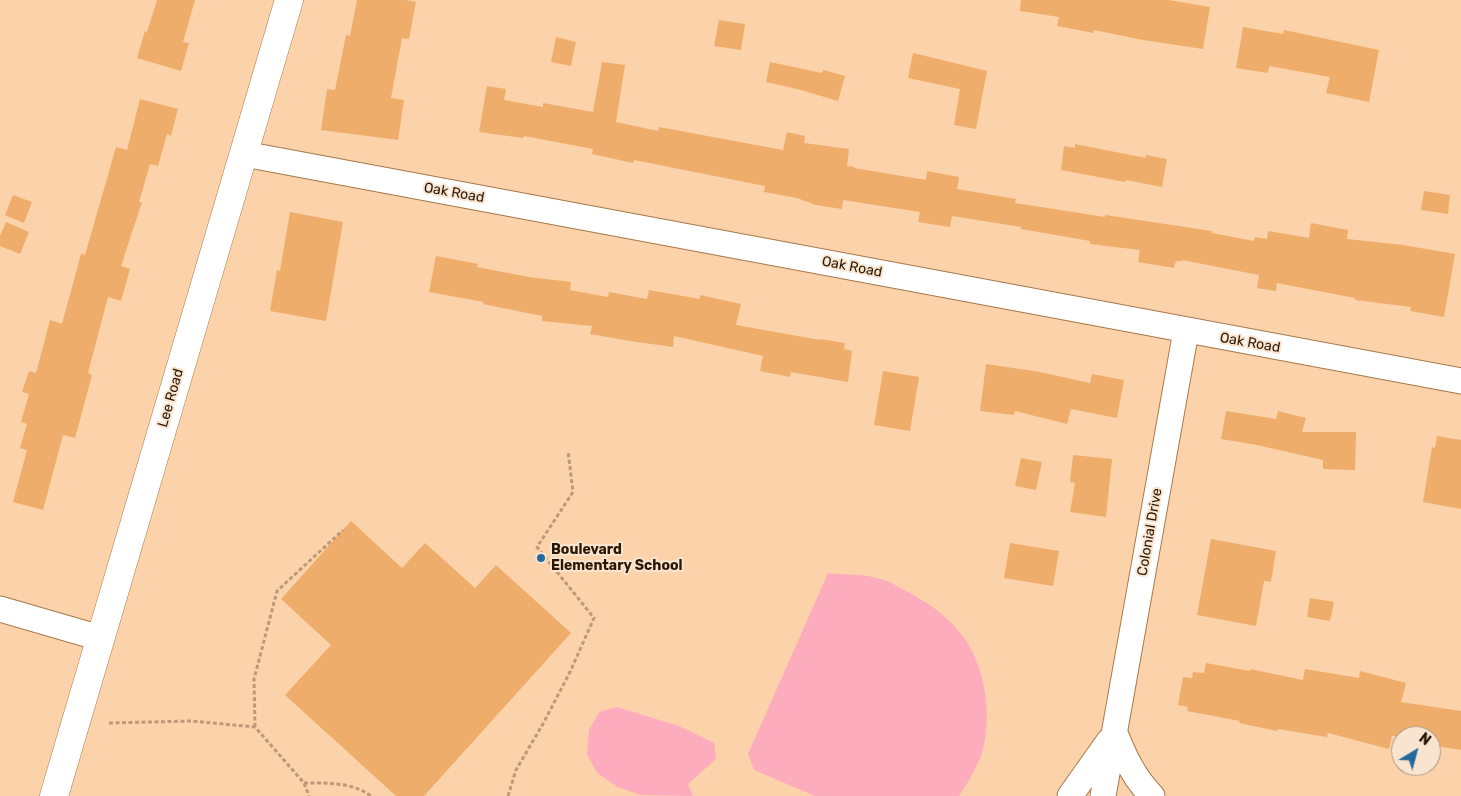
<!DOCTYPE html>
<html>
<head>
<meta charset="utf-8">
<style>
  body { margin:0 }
  #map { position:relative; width:1461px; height:796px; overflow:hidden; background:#fcd2aa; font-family:Rubik,sans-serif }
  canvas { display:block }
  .north { position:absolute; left:1391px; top:726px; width:50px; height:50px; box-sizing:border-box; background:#f9e4d0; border:1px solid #a6927e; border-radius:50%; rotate:37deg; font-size:14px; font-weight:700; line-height:20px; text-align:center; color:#2a1704 }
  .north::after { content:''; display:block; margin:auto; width:18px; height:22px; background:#246a9e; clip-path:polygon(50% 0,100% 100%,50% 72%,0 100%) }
</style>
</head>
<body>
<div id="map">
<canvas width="1461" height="796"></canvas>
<div class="north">N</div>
</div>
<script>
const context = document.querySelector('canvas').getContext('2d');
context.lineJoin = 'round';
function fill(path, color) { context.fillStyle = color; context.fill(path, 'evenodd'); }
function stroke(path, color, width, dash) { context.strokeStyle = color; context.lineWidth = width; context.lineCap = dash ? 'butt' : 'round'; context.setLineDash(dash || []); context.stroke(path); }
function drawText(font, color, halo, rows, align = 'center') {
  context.font = font + ' Rubik,sans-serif'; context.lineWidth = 4; context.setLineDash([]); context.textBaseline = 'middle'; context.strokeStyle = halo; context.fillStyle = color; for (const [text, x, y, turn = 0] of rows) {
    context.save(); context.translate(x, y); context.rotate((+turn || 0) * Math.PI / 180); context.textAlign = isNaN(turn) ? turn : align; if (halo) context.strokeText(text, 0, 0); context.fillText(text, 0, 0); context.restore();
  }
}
const green = new Path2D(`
  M828,573C843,575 859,574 873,577C888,580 903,589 915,596C931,605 945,615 957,629C985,659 994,717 981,756C975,770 968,783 959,796H815L754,770L748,754Z
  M617,707L679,726L714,743L716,759L688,784L693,796L641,795L618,787L597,773L587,754L589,730L599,712Z`);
const building = new Path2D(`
  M157,0H195L183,42L189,43L181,71L137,58L145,31L147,32Z
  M357,0H406L416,2L409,39L402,38L391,98L404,100L398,140L321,130L327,89L335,90L346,35L350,36Z
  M1021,0H1169L1210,7L1203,49L1143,40L1094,30V33L1057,26L1059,17L1020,11Z
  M719,20L745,24L741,50L714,46Z
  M1243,27L1283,34L1284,30L1379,50L1369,102L1326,93L1330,77L1269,66L1268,73L1236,68Z
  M556,37L576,42L571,66L551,62Z
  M913,53L987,71L976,129L954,125L960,89L908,78Z
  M602,62L625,65L616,122L658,131L659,127L783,150L787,132L805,136L804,143L849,149L847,166L855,167L854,168L926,180L927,171L959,177L957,189L1016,199L1015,203L1105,217V215L1212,231V233L1254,241L1255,237L1267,239L1268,231L1309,238L1311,223L1348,230L1347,239L1403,245L1455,254L1444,317L1410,311L1411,307L1355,300V298L1277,283L1276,291L1257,288L1259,275L1182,260V261H1176L1174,268L1138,262L1140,250L1090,244V241L1021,229V227L952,216L950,227L918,222L920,212L843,200L842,209L816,205L797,198L764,192L765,186L634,160L633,163L592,154L593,149L524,136L523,138L479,132L487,86L506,89L504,100L543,107V103L593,112Z
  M770,62L822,73L823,70L845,76L838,101L801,90L766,82Z
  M140,99L178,109L171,136L167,134L158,166L150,164L139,202H142L121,266L130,269L121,301L108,297L88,373L92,375L75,438L63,435L43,510L13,502L27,450L20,448L27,424L21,422L29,394L22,392L29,371L36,373L50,320L62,324L81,254L85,255L116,147L127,150Z
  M1075,144L1146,158V155L1167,159L1162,187L1126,180L1125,182L1061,170L1064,146L1075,148Z
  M1424,191L1450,195L1448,214L1421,210Z
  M13,195L32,202L24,223L5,215Z
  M290,212L343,222L326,321L270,311L277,270L280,271Z
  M6,222L29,232L20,254L0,246V236Z
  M436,256L478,264L477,267L529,277L571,282L570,290L608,297L609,292L647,299L649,290L700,299V295L741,304L736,325L820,340V339L845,343L844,349L852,351L848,382L791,372L790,377L760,371L763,356L674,336L673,347L630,341L590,334L592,326L542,321V316L483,304L484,302L429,292Z
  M986,364L1040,372L1090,383L1092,374L1124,380L1117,418L1071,409L1067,424L1015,411L1014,415L980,411Z
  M883,371L919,377L910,431L874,425Z
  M1226,411L1276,419L1278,411L1306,418L1302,432H1356L1355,470L1323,469V460L1257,445L1221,439Z
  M1437,436L1461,440V509L1423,502L1432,447L1435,448Z
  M1073,455L1112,459L1106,517L1070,512L1075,483L1070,482Z
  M1021,458L1042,462L1036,490L1015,486Z
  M351,521L402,568L425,543L475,588L496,565L571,633L424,796H396L285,695L331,645L281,599Z
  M1211,539L1276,551L1271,582L1264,581L1256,626L1197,615Z
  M1010,543L1059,551L1053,586L1004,578Z
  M1310,598L1334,602L1330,621L1307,617Z
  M1206,663L1250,671V669L1303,680L1305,669L1359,678L1360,671L1406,683L1401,702L1461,711V750L1431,745V736H1392L1389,749L1328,733L1327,737L1278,729L1277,731L1239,723L1240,721L1187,711L1188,707L1178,705L1183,677L1192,678L1193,672L1204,673Z`);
const path = new Path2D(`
  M109,723L191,721L255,727L304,783L309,796
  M255,727L254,679L277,591L343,530
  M304,783C326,783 353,782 371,796
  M508,796L516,770L544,722L570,672L594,618L537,547L573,492L568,451`);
const minor = new Path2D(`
  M244,154L1461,381
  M0,609L100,638
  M1115,733C1124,756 1134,778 1152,796
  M1070,796L1109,741
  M1103,796L1186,331`);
const major = new Path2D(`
  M54,796L289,0`);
const markers = [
  [541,558,5,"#246a9e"]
];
const streetNames = [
  ["Oak Road",454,193,10],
  ["Oak Road",852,267,11],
  ["Oak Road",1250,343,10],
  ["Lee Road",171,398,-74],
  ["Colonial Drive",1150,532,-80]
];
const poiNames = [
  ["Boulevard",551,550],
  ["Elementary School",551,566]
];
fill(green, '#fdacbe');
fill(building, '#eead6a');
stroke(minor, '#a77848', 27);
stroke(major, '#a77848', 29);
stroke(path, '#bc9978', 3, [4, 2.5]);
stroke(minor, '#fff', 25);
stroke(major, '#fff', 28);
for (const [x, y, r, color] of markers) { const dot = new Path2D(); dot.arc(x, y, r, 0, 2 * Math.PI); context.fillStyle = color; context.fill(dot); stroke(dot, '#f9e4d0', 2); }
drawText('14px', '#2a1704', '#f9e4d0', streetNames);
drawText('bold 14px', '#2a1704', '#f9e4d0', poiNames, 'left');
</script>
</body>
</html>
